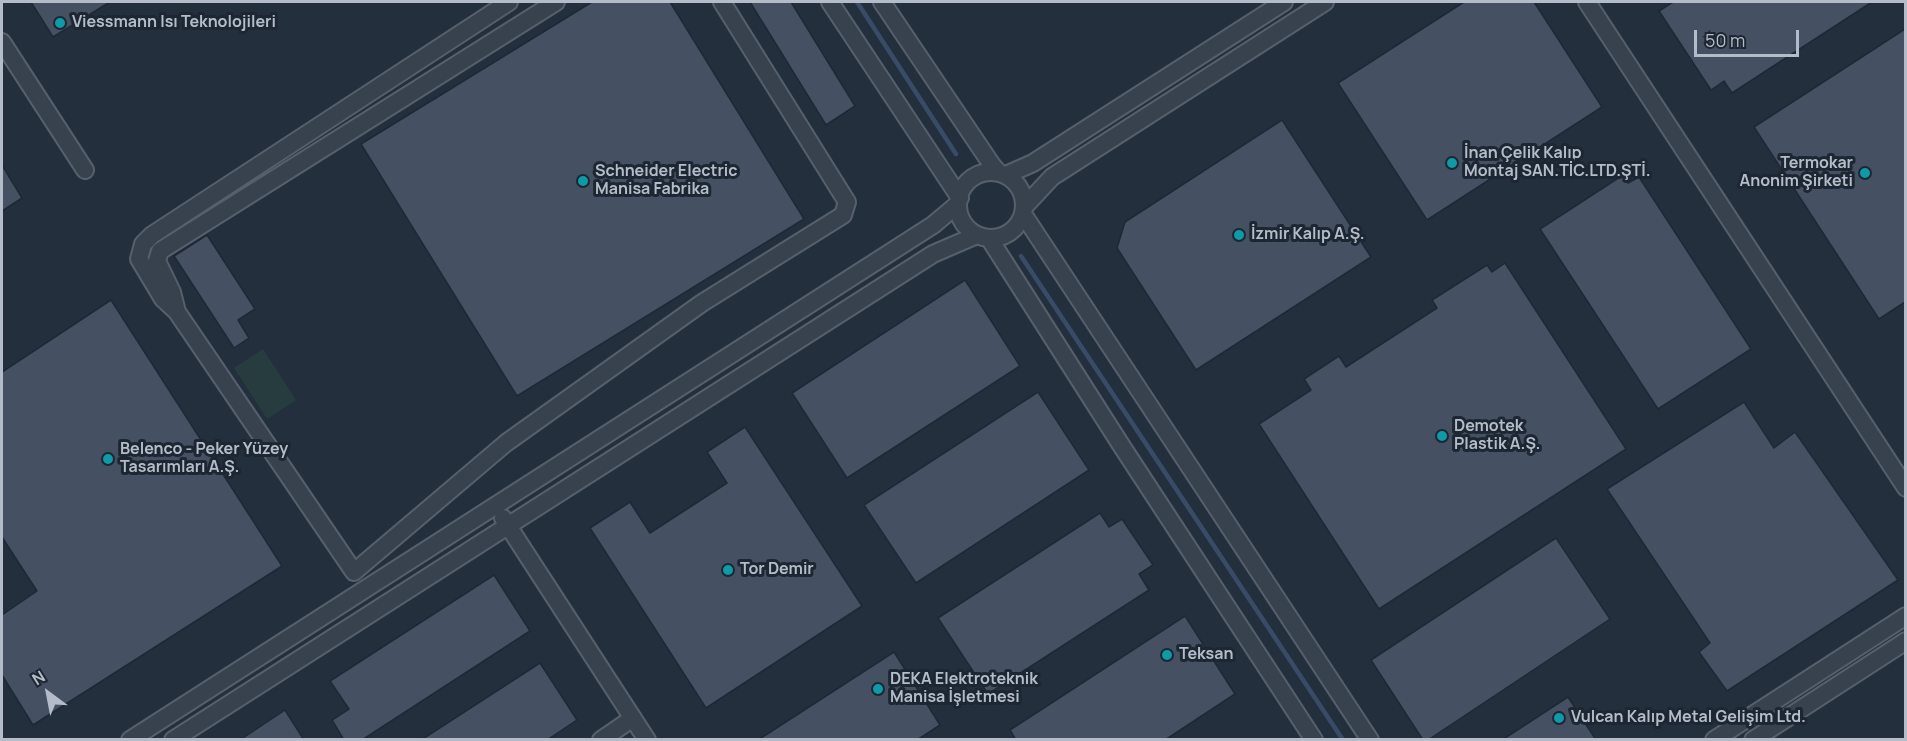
<!DOCTYPE html>
<html>
<head>
<meta charset="utf-8">
<style>
  body { margin:0 }
  #map { position:relative; width:1907px; height:741px; overflow:hidden; background:#242f3e; font-family:Manrope,sans-serif }
  canvas { display:block }
  .frame { position:absolute; inset:0; border:3px solid #b4bcc9; pointer-events:none }
  .north { position:absolute; left:18px; top:663px; width:60px; height:60px; -webkit-text-stroke:4px #1d2633; paint-order:stroke; rotate:328deg; font-size:16px; font-weight:700; line-height:24px; text-align:center; color:#b4bcc9 }
  .north::after { content:''; display:block; margin:auto; width:21px; height:27px; background:#b4bcc9; clip-path:polygon(50% 0,100% 100%,50% 72%,0 100%) }
  .scale { position:absolute; left:1694px; top:30px; width:105px; height:27px; box-sizing:border-box; border:3px solid #b4bcc9; border-top:0; padding-left:8px; font-size:18px; line-height:21px; white-space:nowrap; color:#b4bcc9; -webkit-text-stroke:4px #1d2633; paint-order:stroke }
</style>
</head>
<body>
<div id="map">
<canvas width="1907" height="741"></canvas>
<div class="frame"></div>
<div class="north">N</div>
<div class="scale">50 m</div>
</div>
<script>
const context = document.querySelector('canvas').getContext('2d');
context.lineJoin = 'round';
function fill(path, color) { context.fillStyle = color; context.fill(path, 'evenodd'); }
function stroke(path, color, width, dash) { context.strokeStyle = color; context.lineWidth = width; context.lineCap = dash ? 'butt' : 'round'; context.setLineDash(dash || []); context.stroke(path); }
function drawText(font, color, halo, rows, align = 'center') {
  context.font = font + ' Manrope,sans-serif'; context.lineWidth = 6; context.setLineDash([]); context.textBaseline = 'middle'; context.strokeStyle = halo; context.fillStyle = color; for (const [text, x, y, turn = 0] of rows) {
    context.save(); context.translate(x, y); context.rotate((+turn || 0) * Math.PI / 180); context.textAlign = isNaN(turn) ? turn : align; if (halo) context.strokeText(text, 0, 0); context.fillText(text, 0, 0); context.restore();
  }
}
const green = new Path2D(`
  M263,349L296,400L267,419L234,368Z`);
const stream = new Path2D(`
  M857,2L956,154
  M1021,256L1343,740`);
const building = new Path2D(`
  M31,2H110L53,37Z
  M592,2H670L804,219L517,396L361,144Z
  M750,2H791L855,106L826,125Z
  M1464,2H1534L1602,107L1427,220L1338,83Z
  M1673,2H1872L1732,93L1724,81L1711,90L1659,11Z
  M1905,29V302L1879,319L1754,127Z
  M1282,120L1371,257L1196,370L1117,248L1125,222Z
  M2,165L22,198L2,211Z
  M1623,175L1628,183L1639,177L1751,349L1658,409L1540,229Z
  M207,235L255,309L238,320L249,338L234,348L174,256Z
  M1505,263L1626,449L1379,609L1259,424L1311,390L1304,379L1339,356L1346,367L1437,308L1432,300L1487,265L1492,272Z
  M965,280L1020,366L847,478L792,393Z
  M111,300L282,566L33,725L2,675V615L37,591L2,537V372Z
  M1038,392L1089,470L916,583L864,505Z
  M1744,402L1774,448L1795,432L1898,580L1727,691L1699,652L1710,643L1607,489Z
  M745,427L862,606L706,708L590,528L630,502L650,533L727,483L707,452Z
  M1100,513L1109,527L1122,519L1153,565L1139,574L1149,590L988,694L938,618Z
  M1556,538L1610,619L1428,740H1423L1371,660Z
  M494,575L530,631L362,740H344L332,720L349,709L330,681Z
  M1185,616L1235,694L1165,740H1016L1010,730Z
  M894,652L940,725L917,740H758Z
  M540,663L577,720L547,740H421Z
  M1568,697L1596,740H1502Z
  M285,710L304,740H240Z`);
const minor = new Path2D(`
  M509,2L152,235L143,244L139,259L163,299L177,312L354,572L506,443L702,303L843,215L847,202L722,2
  M830,2L960,198
  M882,2L992,165L999,173
  M1587,2L1906,488
  M2,42L85,170
  M958 205a33 33 0 1 1 66 0a33 33 0 1 1-66 0Z
  M1006,175L1033,163L1284,2
  M1025,206L1052,177L1325,2
  M1023,214L1370,740
  M989,238L1121,445L1314,740
  M177,312L172,292L157,261L160,251L556,2
  M503,518L647,740
  M130,740L933,225L958,204
  M173,740L933,254L977,235
  M601,740L633,718
  M1714,740L1906,616
  M1753,740L1906,641`);
const markers = [
  [60,23,6,"#0f9aa8"],
  [1452,163,6,"#0f9aa8"],
  [1865,173,6,"#0f9aa8"],
  [583,181,6,"#0f9aa8"],
  [1239,235,6,"#0f9aa8"],
  [1442,436,6,"#0f9aa8"],
  [108,459,6,"#0f9aa8"],
  [728,570,6,"#0f9aa8"],
  [1167,655,6,"#0f9aa8"],
  [878,689,6,"#0f9aa8"],
  [1559,718,6,"#0f9aa8"]
];
const poiNames = [
  ["Viessmann Isı Teknolojileri",72,23],
  ["İnan Çelik Kalıp",1464,154],
  ["Montaj SAN.TİC.LTD.ŞTİ.",1464,172],
  ["Termokar",1853,164,"right"],
  ["Anonim Şirketi",1853,182,"right"],
  ["Schneider Electric",595,172],
  ["Manisa Fabrika",595,190],
  ["İzmir Kalıp A.Ş.",1251,235],
  ["Demotek",1454,427],
  ["Plastik A.Ş.",1454,445],
  ["Belenco - Peker Yüzey",120,450],
  ["Tasarımları A.Ş.",120,468],
  ["Tor Demir",740,570],
  ["Teksan",1179,655],
  ["DEKA Elektroteknik",890,680],
  ["Manisa İşletmesi",890,698],
  ["Vulcan Kalıp Metal Gelişim Ltd.",1571,718]
];
fill(green, '#263c3f');
stroke(stream, '#394c67', 4.5);
fill(building, '#455162');
stroke(building, '#1f2835', 1.5);
stroke(minor, '#565f6c', 20);
stroke(minor, '#38414e', 16);
for (const [x, y, r, color] of markers) { const dot = new Path2D(); dot.arc(x, y, r, 0, 2 * Math.PI); context.fillStyle = color; context.fill(dot); stroke(dot, '#1d2633', 2); }
drawText('bold 16px', '#b4bcc9', '#1d2633', poiNames, 'left');
</script>
</body>
</html>
